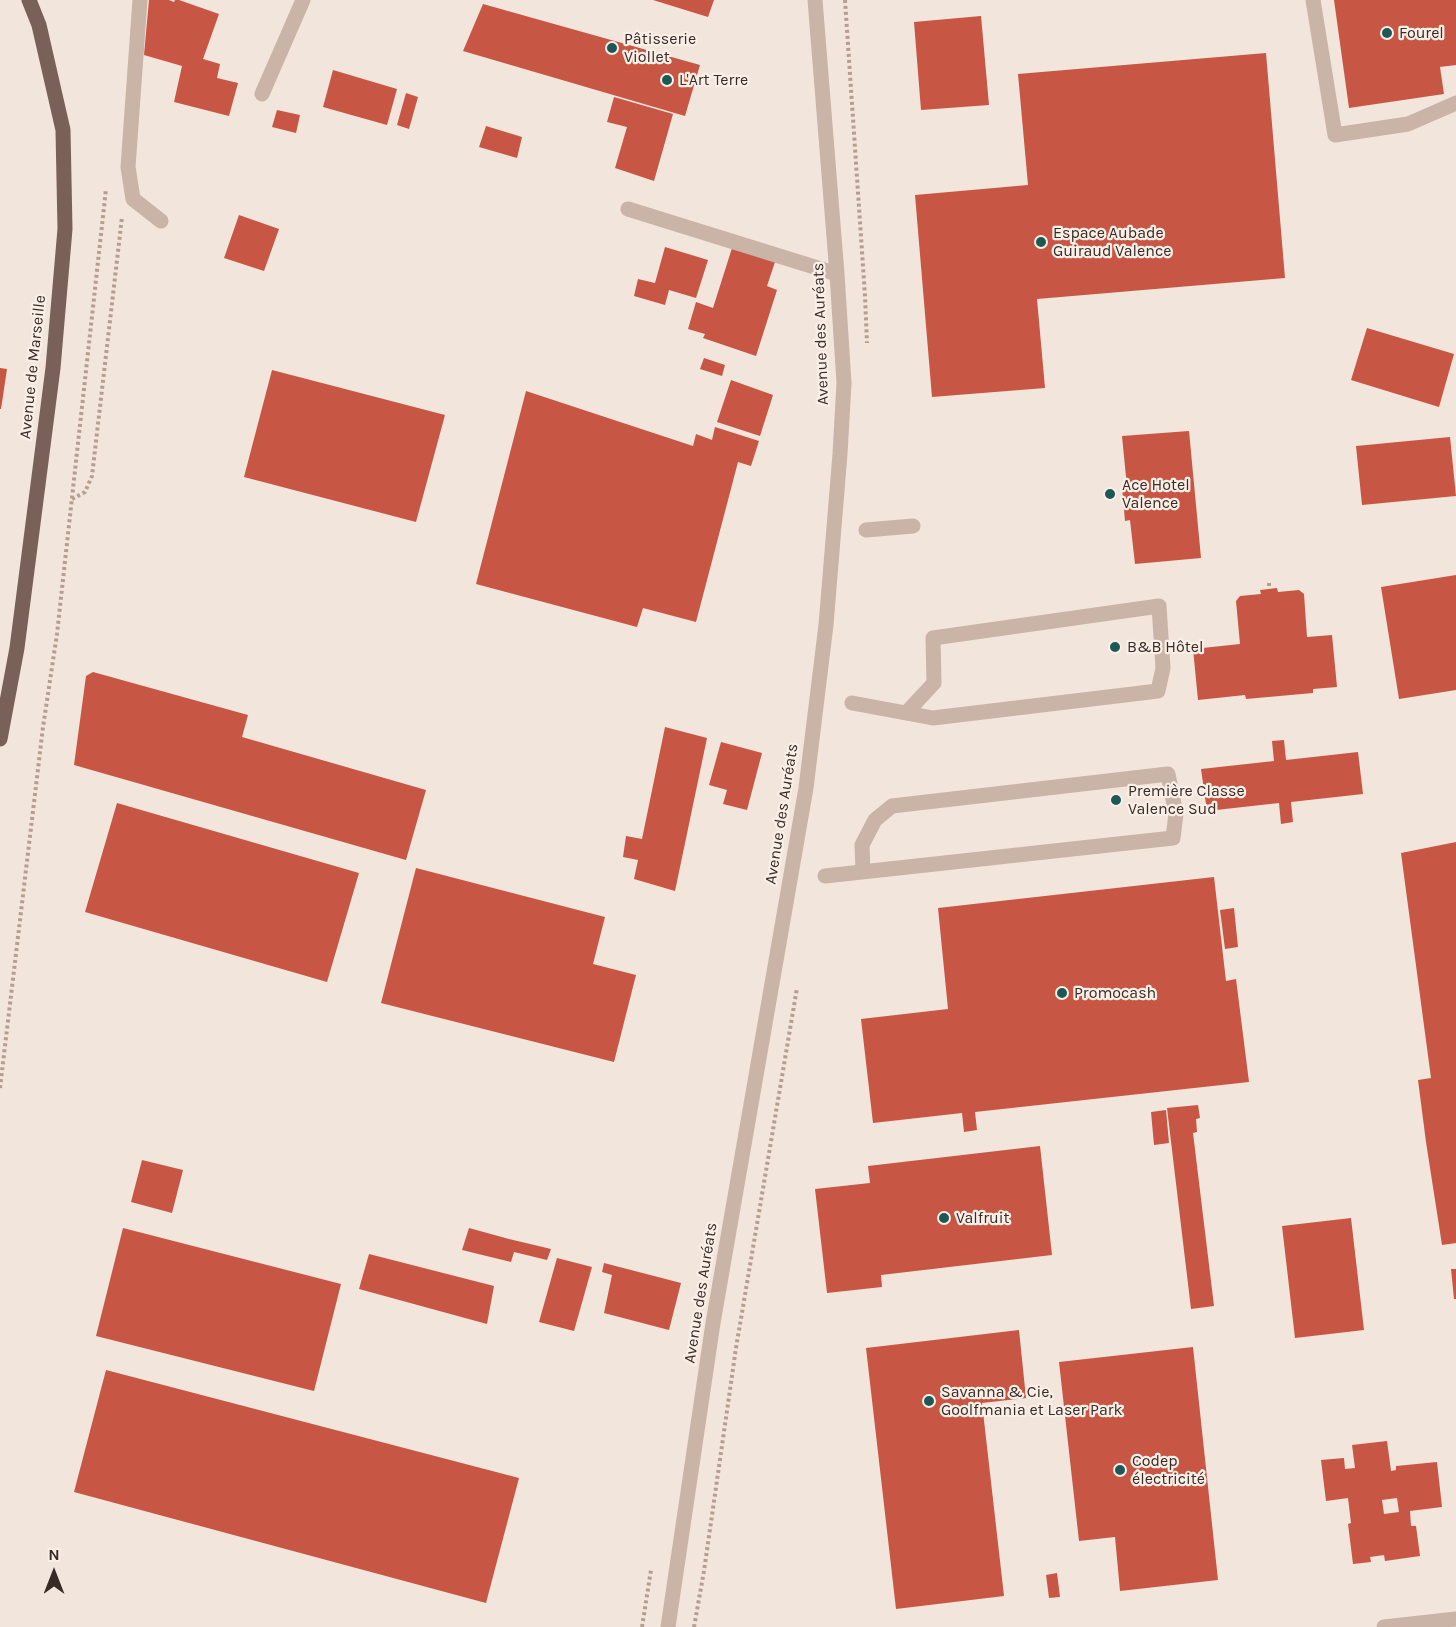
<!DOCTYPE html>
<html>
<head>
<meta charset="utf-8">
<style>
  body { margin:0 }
  #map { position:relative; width:1456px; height:1627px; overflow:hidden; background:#f2e5db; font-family:Karla,sans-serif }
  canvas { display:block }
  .north { position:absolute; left:24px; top:1543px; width:60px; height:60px; -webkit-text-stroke:4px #faefe7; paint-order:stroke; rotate:0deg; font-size:16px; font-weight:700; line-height:24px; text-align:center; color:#372b27 }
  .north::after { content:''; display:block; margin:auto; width:21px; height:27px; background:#372b27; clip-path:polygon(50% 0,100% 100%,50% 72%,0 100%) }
</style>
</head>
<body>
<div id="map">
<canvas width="1456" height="1627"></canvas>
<div class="north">N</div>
</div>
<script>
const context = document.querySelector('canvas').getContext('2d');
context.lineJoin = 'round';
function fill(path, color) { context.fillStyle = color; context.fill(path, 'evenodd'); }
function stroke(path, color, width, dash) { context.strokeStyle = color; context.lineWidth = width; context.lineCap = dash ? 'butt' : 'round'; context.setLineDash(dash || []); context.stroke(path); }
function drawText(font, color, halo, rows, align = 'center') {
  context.font = font + ' Karla,sans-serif'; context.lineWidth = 4.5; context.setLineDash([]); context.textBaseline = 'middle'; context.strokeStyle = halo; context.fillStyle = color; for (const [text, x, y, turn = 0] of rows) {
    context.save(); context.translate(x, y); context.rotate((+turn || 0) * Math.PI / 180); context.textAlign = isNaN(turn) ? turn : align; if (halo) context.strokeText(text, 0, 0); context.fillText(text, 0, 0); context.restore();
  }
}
const building = new Path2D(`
  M149,0H169L174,2L175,0H179L219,14L203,59L220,64L217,78L238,83L229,116L174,102L182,66L144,55Z
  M653,0H714L708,17Z
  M1334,0H1456V65L1440,67L1444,94L1349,108Z
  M483,4L700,65L685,116L463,51Z
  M981,16L989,105L921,110L914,22Z
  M1266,53L1285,278L1037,299L1045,388L932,397L915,195L1028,185L1018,74Z
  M333,70L397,89L387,125L323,107Z
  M406,93L418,97L409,129L397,125Z
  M614,97L673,114L654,181L615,168L627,127L607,122Z
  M277,110L300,115L296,133L272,127Z
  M486,126L522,137L517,158L479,147Z
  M239,215L279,229L264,271L224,258Z
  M665,247L708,260L696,298L669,290L665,305L634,296L638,279L655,283Z
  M732,248L775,262L767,286L777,290L756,356L703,338L705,334L688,329L696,302L713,308Z
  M1367,328L1454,354L1439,407L1351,380Z
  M704,358L725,365L722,376L700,369Z
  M0,368L7,369L1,409H0Z
  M272,370L445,415L416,522L244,477Z
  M731,380L773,395L760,436L717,422Z
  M526,391L693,446L696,434L712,440L715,427L759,441L751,466L738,462L696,622L643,608L637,627L476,584Z
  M1189,431L1201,558L1135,564L1130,520L1125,521L1122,487H1127L1122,436Z
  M1450,437L1456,496L1362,505L1356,446Z
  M1456,575V690L1399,699L1381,587Z
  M1277,588L1278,592L1299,590L1304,594L1307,637L1332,635L1337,687L1313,689V693L1246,699L1245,695L1198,700L1193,649L1240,644L1236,601L1240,596L1261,594L1260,590Z
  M93,672L248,715L242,737L426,790L406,860L74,765L86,676Z
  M665,727L707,738L675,891L634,879L638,860L623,857L626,836L642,839Z
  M1284,740L1286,760L1358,752L1363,794L1291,802L1293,822L1281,824L1279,803L1207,811L1201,769L1274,761L1272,741Z
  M721,742L762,753L747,810L723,804L727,790L709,785Z
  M117,803L359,873L327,982L85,912Z
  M1456,842V1243L1442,1245L1426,1142L1418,1080L1431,1078L1401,853Z
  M416,868L605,917L593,964L636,975L614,1062L381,1003Z
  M1214,877L1226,981L1236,979L1249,1082L975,1112L977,1130L964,1132L962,1113L873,1123L861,1019L948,1009L938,908Z
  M1234,908L1238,947L1225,949L1220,910Z
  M1198,1105L1200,1118L1196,1119L1197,1132L1193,1133L1214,1306L1191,1309L1167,1108Z
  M1166,1110L1169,1143L1154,1145L1151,1112Z
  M1040,1146L1052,1255L881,1275L882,1287L827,1293L815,1189L870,1183L868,1166Z
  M142,1160L183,1170L172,1213L131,1202Z
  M1351,1218L1364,1330L1295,1338L1282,1226Z
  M123,1228L341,1284L314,1391L96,1336Z
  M469,1228L509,1239L551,1249L547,1260L514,1252L511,1262L462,1250Z
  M369,1254L494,1286L487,1324L359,1289Z
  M557,1258L592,1267L574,1331L539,1322Z
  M604,1263L681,1283L669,1330L604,1313L612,1275L602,1272Z
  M1451,1269H1456V1299H1454Z
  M1019,1330L1026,1398L982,1403L1004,1596L896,1609L866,1348Z
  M1193,1347L1218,1580L1120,1591L1115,1537L1079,1541L1059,1362Z
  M106,1370L519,1478L486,1603L74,1492Z
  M1387,1441L1391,1471L1396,1470V1466L1437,1462L1442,1507L1410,1511L1411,1526H1416L1420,1556L1385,1561L1384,1555L1370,1557L1371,1562L1353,1564L1348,1524L1351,1523L1348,1498L1326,1501L1321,1460L1344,1458L1345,1469L1355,1468L1352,1445ZM1397,1498L1399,1512L1384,1514L1382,1500Z
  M1057,1573L1060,1597L1049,1598L1046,1575Z`);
const path = new Path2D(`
  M845,0L865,296L867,343
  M72,499L85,492L92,476L122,217
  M1269,583V589
  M0,1088L43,727L57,634L106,189
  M642,1627L651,1570
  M694,1627L704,1571L736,1348L797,988`);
const minor = new Path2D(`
  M140,0L128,167L133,199L161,221
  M1313,0L1335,135L1408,124L1456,103
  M262,94L303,0
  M628,209L837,274
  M866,530L913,526
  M852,703L933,718L1158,691L1163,668L1159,606L933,638L934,683L907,712
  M825,876L1173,838L1176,814L1168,774L892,806L875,820L862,845L863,871
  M668,1627L713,1323L806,788L826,625L840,454L844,383L837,274L815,0
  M1384,1627L1456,1619`);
const major = new Path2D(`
  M0,739L17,648L53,368L65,229L63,130L39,25L29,0`);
const markers = [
  [1387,33,6,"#1c5956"],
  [612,48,6,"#1c5956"],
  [667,80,6,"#1c5956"],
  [1041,242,6,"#1c5956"],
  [1110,494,6,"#1c5956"],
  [1115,647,6,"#1c5956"],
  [1116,800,6,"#1c5956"],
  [1062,993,6,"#1c5956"],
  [944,1218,6,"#1c5956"],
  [929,1401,6,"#1c5956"],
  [1120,1470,6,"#1c5956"]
];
const poiNames = [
  ["Fourel",1399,33],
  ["Pâtisserie",624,39],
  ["Viollet",624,57],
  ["L'Art Terre",679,80],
  ["Espace Aubade",1053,233],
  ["Guiraud Valence",1053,251],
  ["Ace Hotel",1122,485],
  ["Valence",1122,503],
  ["B&B Hôtel",1127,647],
  ["Première Classe",1128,791],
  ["Valence Sud",1128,809],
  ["Promocash",1074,993],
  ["Valfruit",956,1218],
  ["Savanna & Cie,",941,1392],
  ["Goolfmania et Laser Park",941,1410],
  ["Codep",1132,1461],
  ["électricité",1132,1479]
];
const streetNames = [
  ["Avenue des Auréats",821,334,-92],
  ["Avenue de Marseille",33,367,-84],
  ["Avenue des Auréats",782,814,-81],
  ["Avenue des Auréats",701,1293,-81]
];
fill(building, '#c75644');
stroke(path, '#b69d91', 4, [3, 3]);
stroke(minor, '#cab3a7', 15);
stroke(major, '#796058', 15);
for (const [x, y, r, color] of markers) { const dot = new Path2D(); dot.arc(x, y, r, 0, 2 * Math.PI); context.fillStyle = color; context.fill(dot); stroke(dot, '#faefe7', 2); }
drawText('16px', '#372b27', '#faefe7', poiNames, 'left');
drawText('16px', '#372b27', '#faefe7', streetNames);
</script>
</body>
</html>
